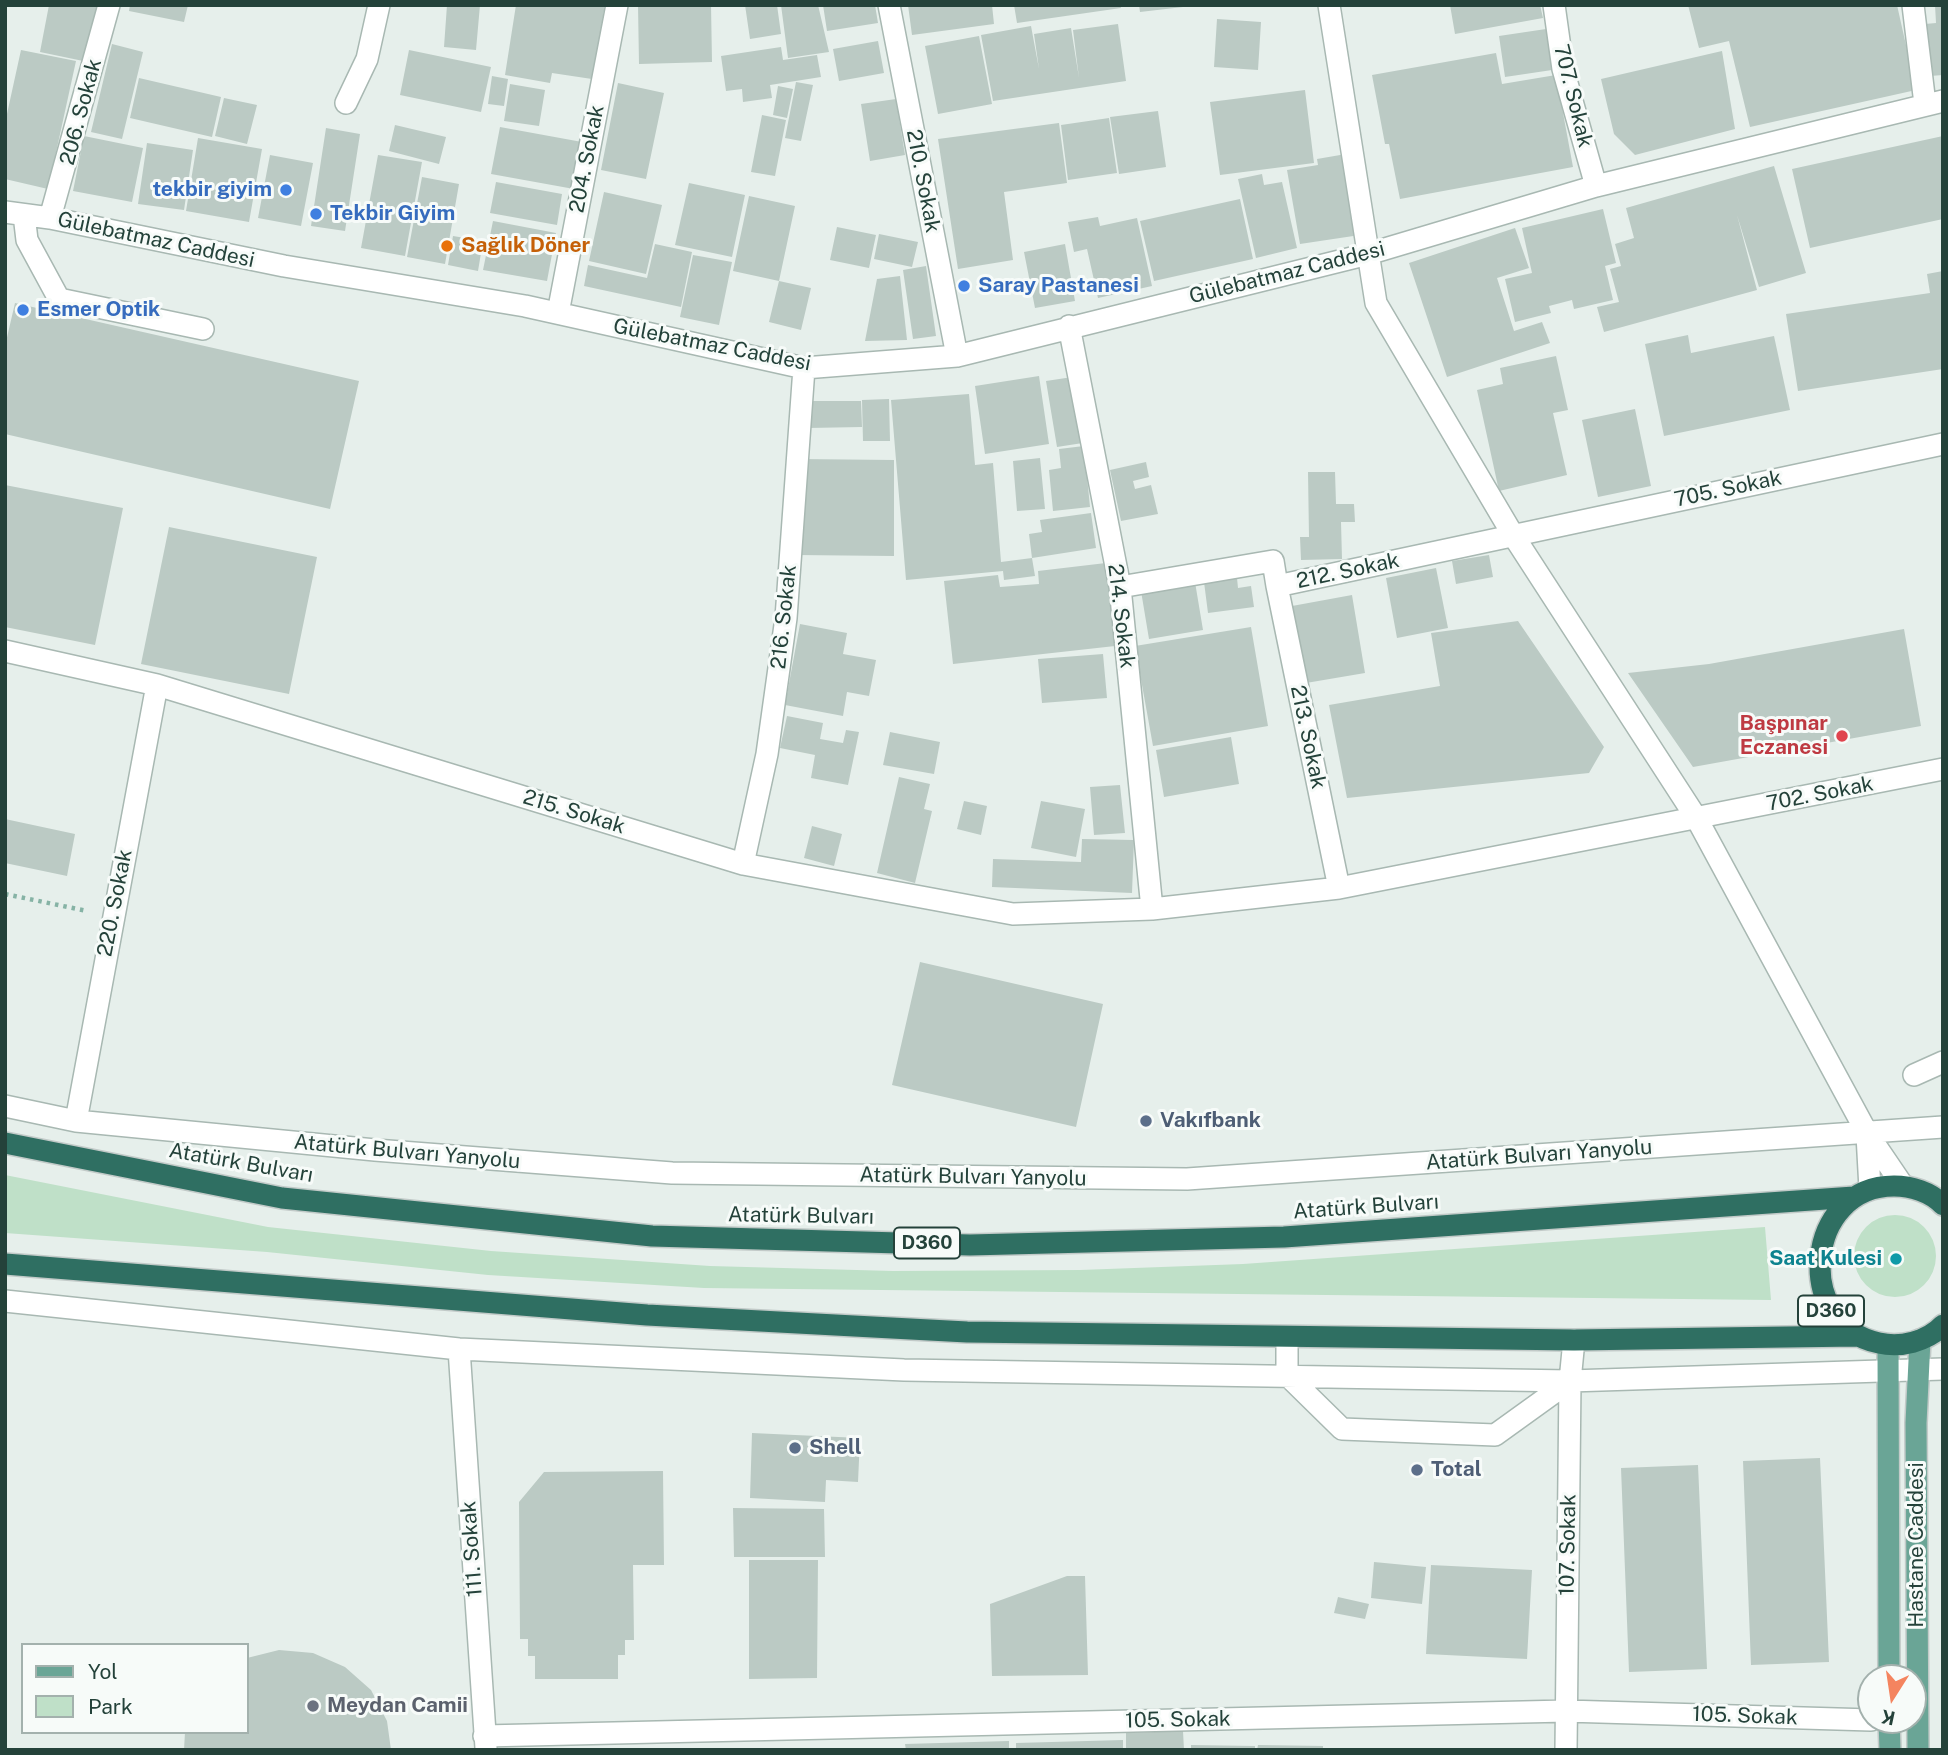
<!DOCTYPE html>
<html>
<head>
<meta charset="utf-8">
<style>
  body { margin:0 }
  #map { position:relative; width:1948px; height:1755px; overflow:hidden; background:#e6efeb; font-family:"Public Sans",sans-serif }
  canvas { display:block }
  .frame { position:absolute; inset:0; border:7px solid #24423a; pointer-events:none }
  .legend { position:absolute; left:21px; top:1643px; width:228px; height:91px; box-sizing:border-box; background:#f7fbf9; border:2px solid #a3b1ad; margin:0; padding:9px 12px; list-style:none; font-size:21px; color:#24423a }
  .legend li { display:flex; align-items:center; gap:14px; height:35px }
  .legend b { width:35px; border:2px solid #a3b1ad }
  .north { position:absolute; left:1857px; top:1664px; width:70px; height:70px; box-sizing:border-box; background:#f7fbf9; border:2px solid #a3b1ad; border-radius:50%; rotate:192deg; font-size:19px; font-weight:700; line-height:28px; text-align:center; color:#24423a }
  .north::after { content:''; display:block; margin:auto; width:24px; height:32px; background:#f4845f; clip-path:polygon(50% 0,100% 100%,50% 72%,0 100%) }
</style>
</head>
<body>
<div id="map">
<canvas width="1948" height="1755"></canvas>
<div class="frame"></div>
<ul class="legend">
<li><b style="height:9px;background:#6aa596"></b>Yol</li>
<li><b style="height:19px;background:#bfe0c8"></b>Park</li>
</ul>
<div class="north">K</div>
</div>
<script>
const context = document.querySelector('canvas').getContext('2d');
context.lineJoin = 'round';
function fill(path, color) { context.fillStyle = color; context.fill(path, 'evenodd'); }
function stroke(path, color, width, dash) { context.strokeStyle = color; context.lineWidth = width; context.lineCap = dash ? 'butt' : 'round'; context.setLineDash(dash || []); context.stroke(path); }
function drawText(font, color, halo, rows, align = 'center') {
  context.font = font + ' "Public Sans",sans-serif'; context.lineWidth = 6; context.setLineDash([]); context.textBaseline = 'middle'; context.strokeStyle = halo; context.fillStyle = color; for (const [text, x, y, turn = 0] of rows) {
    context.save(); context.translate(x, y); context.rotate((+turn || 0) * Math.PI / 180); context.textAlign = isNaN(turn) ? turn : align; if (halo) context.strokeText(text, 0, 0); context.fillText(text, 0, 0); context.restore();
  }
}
const green = new Path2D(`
  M5,1175L268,1227L491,1251L710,1266L893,1271L1080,1270L1243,1264L1765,1227L1771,1300L704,1288L488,1275L267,1252L5,1233Z
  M1854 1256a41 41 0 1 1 82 0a41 41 0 1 1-82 0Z`);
const building = new Path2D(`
  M49,5H100L88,62L40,52Z
  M130,5H188L184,22L129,11Z
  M447,5H480L476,50L444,47Z
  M516,5H605L592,79L552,73L550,83L505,75Z
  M638,5H711L712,62L639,64Z
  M745,5H777L781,34L750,39Z
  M781,5H818L829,52L788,58Z
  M823,5H875L878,23L827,31Z
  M908,5H992L994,24L912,35Z
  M1014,5H1120L1121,8L1017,23Z
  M1139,5H1183V7L1140,12Z
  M1450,5H1540L1543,18L1455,34Z
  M1688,5H1897L1916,90L1750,127L1729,41L1699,48Z
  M1935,5H1943V75L1930,76L1925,24L1936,23Z
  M1217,19L1261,22L1258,70L1214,67Z
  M1118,24L1126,81L993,101L981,35L1031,26L1039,69L1034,34L1071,28L1079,78L1073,30Z
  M1546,29L1552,70L1505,77L1499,36Z
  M979,36L992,104L938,114L925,46Z
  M878,41L884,73L839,81L833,49Z
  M112,44L143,52L122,139L91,132Z
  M781,47L783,60L817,55L821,77L770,85L772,98L743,102L742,89L726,91L721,56Z
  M21,50L76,61L48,189L5,179V123Z
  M409,50L491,67L481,112L400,95Z
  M1722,51L1735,129L1635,155L1614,134L1601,79Z
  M1496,53L1502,84L1556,75L1573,167L1400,199L1389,144H1385L1372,75Z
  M492,76L508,79L504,106L488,104Z
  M139,78L221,97L212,137L130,118Z
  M796,82L813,85L801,141L785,138Z
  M618,83L664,93L646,179L601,170Z
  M510,84L545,90L539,126L504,121Z
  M778,86L793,89L787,118L773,115Z
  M1305,90L1314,163L1220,175L1210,102Z
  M224,98L257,105L247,144L215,136Z
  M896,99L905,155L870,161L861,104Z
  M1158,111L1166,167L1119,174L1110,117Z
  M762,115L786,120L775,176L751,172Z
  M1109,118L1117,173L1068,180L1061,125Z
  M1059,123L1067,183L1004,192L1013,260L958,269L938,139Z
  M395,125L446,137L439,164L389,151Z
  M500,127L582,142L574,189L491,174Z
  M326,128L360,134L345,231L311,226Z
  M84,136L143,148L132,202L73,191Z
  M1943,136V219L1810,248L1792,169Z
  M198,138L262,149L249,222L186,211Z
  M147,143L193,150L184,210L138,204Z
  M1346,154L1360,235L1300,244L1287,170L1318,165L1317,159Z
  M270,155L313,163L301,226L258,218Z
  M378,155L422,162L405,256L361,248Z
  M1774,166L1806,273L1759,287L1737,215L1757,290L1604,332L1597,307L1619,302L1610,269L1621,266L1615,244L1634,238L1626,208Z
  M1262,174L1264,185L1282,182L1297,248L1256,258L1238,179Z
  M422,177L459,184L445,264L407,257Z
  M496,182L562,194L557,225L490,213Z
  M689,183L745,195L732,257L675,245Z
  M604,192L662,205L646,274L589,261Z
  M749,196L795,206L779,281L811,288L801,330L769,322L779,281L733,271Z
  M1240,199L1253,259L1154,281L1140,221Z
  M1603,209L1616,263L1605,266L1613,300L1574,309L1572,300L1549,306L1551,313L1515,322L1505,279L1532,273L1522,228Z
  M1098,217L1100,226L1137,218L1152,286L1098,298L1087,249L1074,252L1068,222Z
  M493,221L556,233L547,281L483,270Z
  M837,227L876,235L869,268L830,260Z
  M1515,228L1529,268L1497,278L1514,331L1542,322L1550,343L1447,377L1409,263Z
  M879,234L918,242L912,267L874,259Z
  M453,236L483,241L478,271L448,265Z
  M655,244L692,252L681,307L584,286L588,265L647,278Z
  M1065,244L1075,301L1035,308L1024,252Z
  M693,255L732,262L719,325L680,317Z
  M926,266L936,336L913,339L903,270Z
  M1943,271V369L1798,391L1786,314L1930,293L1927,274Z
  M900,276L907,340L865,341L877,279Z
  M15,303L359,381L330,509L5,434V346Z
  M1688,335L1691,353L1774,336L1790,410L1664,436L1645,344Z
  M1556,356L1568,410L1553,413L1567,475L1499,491L1477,390L1503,384L1500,368Z
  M1039,376L1049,444L985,454L975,386Z
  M1079,376L1089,442L1057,447L1046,381Z
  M969,394L975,465L993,463L1001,562L1032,558L1029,534L1042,532L1040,520L1091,513L1096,548L1032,558L1035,576L1004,580L1003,571L906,580L891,400Z
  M889,399L890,441H863L862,400Z
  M807,401H861L862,427L808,428Z
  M1635,409L1651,486L1598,497L1582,420Z
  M1084,446L1090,507L1053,511L1049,470L1061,468L1059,449Z
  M1040,458L1045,509L1017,511L1013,461Z
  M798,459L894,460V556L797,555Z
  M1146,462L1149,477L1133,481L1135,489L1151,485L1158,514L1121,521L1110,470Z
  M1308,472H1335L1336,504H1354L1355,522H1341L1342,559L1301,560L1300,537H1309Z
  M5,485L123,508L95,645L5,627Z
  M169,527L317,557L289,694L141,664Z
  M1489,555L1493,577L1456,584L1452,561Z
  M1106,563L1115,646L953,664L944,581L998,575L1000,587L1039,584L1038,571Z
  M1436,568L1448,628L1397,638L1386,578Z
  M1237,578L1238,588L1251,586L1254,607L1208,613L1204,582Z
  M1195,582L1203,630L1149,639L1141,591Z
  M1352,595L1365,673L1306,683L1292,606Z
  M1518,621L1604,747L1589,773L1347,798L1329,705L1440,686L1431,633Z
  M800,624L847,633L843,654L876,660L869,696L847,692L843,716L785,705Z
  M1251,627L1268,726L1153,746L1135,646Z
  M1904,629L1921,726L1693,767L1628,673L1709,664Z
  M1103,654L1107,698L1042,703L1038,659Z
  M787,716L823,723L820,739L843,743L846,730L859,732L848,785L811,778L815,755L780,748Z
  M890,732L940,742L934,774L883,765Z
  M1231,737L1239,784L1164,797L1156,750Z
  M899,777L930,784L924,809L932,811L915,883L877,873Z
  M1120,785L1125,833L1094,835L1090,787Z
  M964,801L987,806L981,835L957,829Z
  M1041,801L1085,809L1076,857L1031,848Z
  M5,819L75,834L67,876L5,863Z
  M812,826L842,834L834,866L804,858Z
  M1082,839L1134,840L1132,893L992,887L993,859L1081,862Z
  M920,962L1103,1004L1076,1127L892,1085Z
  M752,1433L860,1438L858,1482L826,1480L825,1502L750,1498Z
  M1820,1458L1829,1662L1751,1665L1743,1461Z
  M1698,1465L1707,1669L1629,1672L1621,1468Z
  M663,1471L664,1565H633L634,1640H625V1655H618V1679H535V1656H528V1639H520L519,1502L544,1472Z
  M733,1508L824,1509L825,1557H734Z
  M749,1560H818L817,1678L749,1679Z
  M1374,1562L1426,1567L1422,1604L1371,1598Z
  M1431,1565L1532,1570L1527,1659L1426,1654Z
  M1067,1576H1085L1088,1675L992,1676L990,1604Z
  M1338,1597L1369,1604L1365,1619L1334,1613Z
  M279,1650L313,1653L345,1667L371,1690L387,1721L391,1750H184L185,1732H247V1658Z
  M1183,1731L1184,1750H1126V1733Z
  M1123,1740V1750H1016V1743Z
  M1009,1741V1750H906L905,1744Z
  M1191,1745L1255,1746V1750H1191Z
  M1258,1745L1323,1746V1750H1257Z`);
const path = new Path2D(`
  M5,894L87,911`);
const minor = new Path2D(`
  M889,5L957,356
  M1329,5L1376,303L1513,535L1697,819L1867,1133L1903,1186
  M1554,5L1563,69L1596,186
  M1913,5L1925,104
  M346,103L367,59L379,5
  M5,212L50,218L284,266L525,306L804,368L957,356L1368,254L1596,186L1943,101
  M24,215L27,240L59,299L203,329
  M50,218L109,5
  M558,313L617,5
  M1069,326L1120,587L1152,909
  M1277,586L1339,888
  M1120,587L1273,561L1277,586L1943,444
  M5,651L157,685L743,864L1013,914L1152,909L1339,888L1943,769
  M743,864L767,754L786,618L804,368
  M1914,1075L1943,1062
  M5,1106L76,1121L375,1150L672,1173L1187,1179L1943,1127
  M76,1121L157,685
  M1867,1135L1870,1189
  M5,1301L459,1349L904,1370L1570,1381L1943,1369
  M1287,1338V1375L1342,1429L1495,1435L1570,1381
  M459,1349L486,1748
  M484,1736L1566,1711L1871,1720
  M1566,1750L1570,1381L1574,1340`);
const major = new Path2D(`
  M1888,1345L1889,1678
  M1889,1720L1890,1750
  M1918,1750L1916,1423L1920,1340`);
const highway = new Path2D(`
  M5,1143L282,1198L652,1236L970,1245L1284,1237L1854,1197
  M1943,1205C1931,1192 1911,1186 1894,1186C1805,1186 1792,1325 1879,1343C1900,1348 1927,1342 1943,1325
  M5,1264L647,1315L967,1332L1574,1340L1857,1336`);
const markers = [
  [286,190,7,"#3f7fe0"],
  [316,214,7,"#3f7fe0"],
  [447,246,7,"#e8710a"],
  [964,286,7,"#3f7fe0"],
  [23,310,7,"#3f7fe0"],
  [1842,736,7,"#e0444e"],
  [1146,1121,7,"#5c6f8a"],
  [1896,1259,7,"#0f9aa8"],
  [795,1448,7,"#5c6f8a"],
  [1417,1470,7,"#5c6f8a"],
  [313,1706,7,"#6b7280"]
];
const shields = [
  [927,1243,66],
  [1831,1311,66]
];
const shieldNames = [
  ["D360",927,1243],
  ["D360",1831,1311]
];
const streetNames = [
  ["707. Sokak",1573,96,76],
  ["206. Sokak",81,112,-75],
  ["204. Sokak",587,159,-79],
  ["210. Sokak",923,181,79],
  ["Gülebatmaz Caddesi",156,240,12],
  ["Gülebatmaz Caddesi",1287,273,-14],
  ["Gülebatmaz Caddesi",712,345,11],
  ["705. Sokak",1728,489,-12],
  ["212. Sokak",1348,571,-12],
  ["214. Sokak",1121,616,83],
  ["216. Sokak",784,617,-84],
  ["213. Sokak",1308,737,78],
  ["702. Sokak",1820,794,-11],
  ["215. Sokak",574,812,17],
  ["220. Sokak",115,903,-79],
  ["Atatürk Bulvarı Yanyolu",407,1152,5],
  ["Atatürk Bulvarı Yanyolu",1539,1155,-4],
  ["Atatürk Bulvarı",241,1163,10],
  ["Atatürk Bulvarı Yanyolu",973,1177,1],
  ["Atatürk Bulvarı",1366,1207,-4],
  ["Atatürk Bulvarı",801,1216,1],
  ["107. Sokak",1568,1545,-89],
  ["Hastane Caddesi",1917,1545,-90],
  ["111. Sokak",472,1549,-94],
  ["105. Sokak",1745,1716,2],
  ["105. Sokak",1178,1720,-1]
];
const shopNames = [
  ["tekbir giyim",272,190,"right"],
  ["Tekbir Giyim",330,214],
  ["Saray Pastanesi",978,286],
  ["Esmer Optik",37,310]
];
const foodNames = [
  ["Sağlık Döner",461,246]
];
const healthNames = [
  ["Başpınar",1828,724],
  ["Eczanesi",1828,748]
];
const serviceNames = [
  ["Vakıfbank",1160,1121],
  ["Shell",809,1448],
  ["Total",1431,1470]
];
const cultureNames = [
  ["Saat Kulesi",1882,1259]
];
const worshipNames = [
  ["Meydan Camii",327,1706]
];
fill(green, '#bfe0c8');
fill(building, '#bbcac4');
stroke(minor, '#a8b8b2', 24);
stroke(major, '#c2cac8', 24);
stroke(highway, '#c2cac8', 24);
stroke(path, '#86b3a5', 4.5, [3.5, 5]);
stroke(minor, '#fff', 21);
stroke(major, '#6aa596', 21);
stroke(highway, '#2f6f62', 21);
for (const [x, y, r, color] of markers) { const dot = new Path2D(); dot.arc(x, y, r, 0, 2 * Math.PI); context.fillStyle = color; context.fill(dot); stroke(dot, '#f7fbf9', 2.5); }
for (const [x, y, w] of shields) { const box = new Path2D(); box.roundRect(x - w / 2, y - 15.5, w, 31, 5); context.fillStyle = '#f7fbf9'; context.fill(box); stroke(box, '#24423a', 2); }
drawText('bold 19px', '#24423a', null, shieldNames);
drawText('21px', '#24423a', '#f7fbf9', streetNames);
drawText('bold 21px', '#366cbe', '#f7fbf9', shopNames, 'left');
drawText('bold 21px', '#c56008', '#f7fbf9', foodNames, 'left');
drawText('bold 21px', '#be3a42', '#f7fbf9', healthNames, 'right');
drawText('bold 21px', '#4e5e75', '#f7fbf9', serviceNames, 'left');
drawText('bold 21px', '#0d838f', '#f7fbf9', cultureNames, 'right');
drawText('bold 21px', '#5b616d', '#f7fbf9', worshipNames, 'left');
</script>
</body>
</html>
